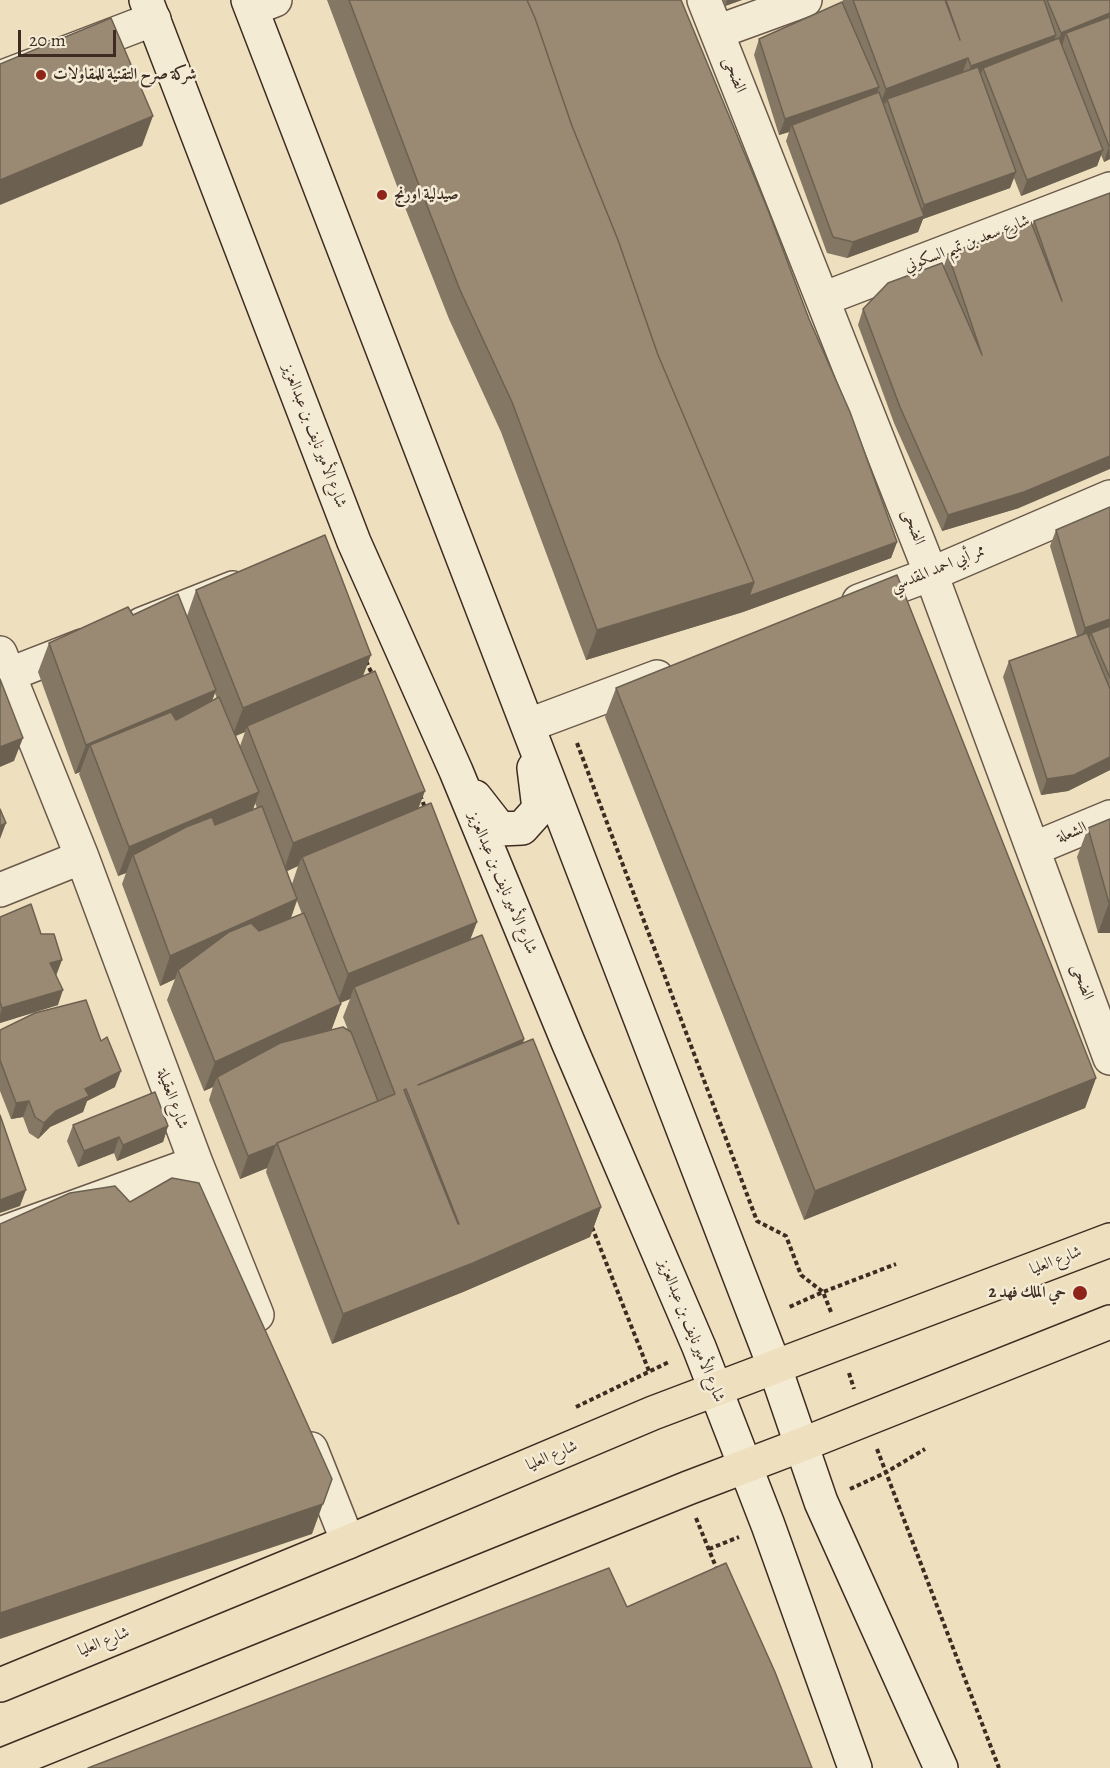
<!DOCTYPE html>
<html>
<head>
<meta charset="utf-8">
<style>
  body { margin:0 }
  #map { position:relative; width:1110px; height:1768px; overflow:hidden; background:#eee0be; font-family:Alegreya,serif }
  canvas { display:block }
  .scale { position:absolute; left:18px; top:30px; width:98px; height:27px; box-sizing:border-box; border:3px solid #3e2c23; border-top:0; padding-left:8px; font-size:18px; line-height:21px; white-space:nowrap; color:#3e2c23; -webkit-text-stroke:4px #f4ebd5; paint-order:stroke }
</style>
</head>
<body>
<div id="map">
<canvas width="1110" height="1768"></canvas>
<div class="scale">20 m</div>
</div>
<script>
const context = document.querySelector('canvas').getContext('2d');
context.lineJoin = 'round';
function stroke(path, color, width, dash) { context.strokeStyle = color; context.lineWidth = width; context.lineCap = dash ? 'butt' : 'round'; context.setLineDash(dash || []); context.stroke(path); }
function fill(path, color) { context.fillStyle = color; context.fill(path, 'evenodd'); }
function drawText(font, color, halo, rows, align = 'center') {
  context.font = font + ' Alegreya,Amiri,serif'; context.lineWidth = 5; context.setLineDash([]); context.textBaseline = 'middle'; context.strokeStyle = halo; context.fillStyle = color; for (const [text, x, y, turn = 0] of rows) {
    context.save(); context.translate(x, y); context.rotate((+turn || 0) * Math.PI / 180); context.textAlign = isNaN(turn) ? turn : align; if (halo) context.strokeText(text, 0, 0); context.fillText(text, 0, 0); context.restore();
  }
}
const path = new Path2D(`
  M366,661L373,676
  M577,743L757,1221L786,1236L801,1275L823,1292L787,1308
  M420,795L426,810
  M592,1227L649,1371
  M831,1312L823,1292L896,1264
  M849,1373L854,1389
  M576,1407L669,1362
  M877,1449L999,1768
  M850,1489L885,1473L925,1449
  M696,1518L718,1572
  M709,1549L739,1537`);
const street = new Path2D(`
  M704,0L931,574L1110,1058
  M252,9L275,0
  M717,32L805,0
  M0,78L154,19
  M823,299L1110,189
  M859,601L931,574L1110,497
  M142,624L233,588
  M0,653L82,857L196,1163L257,1315
  M0,678L82,646
  M529,725L657,677
  M1033,849L1110,817
  M0,890L82,857
  M0,1234L196,1163
  M311,1449L348,1542`);
const secondary = new Path2D(`
  M146,0L354,542L456,771L568,1042L699,1347L768,1525L855,1768
  M248,0L775,1368L821,1502L941,1768
  M475,797L500,829L522,828L539,809L534,768`);
const primary = new Path2D(`
  M0,1685L348,1542L653,1413L1110,1240
  M0,1766L688,1488L801,1445L1110,1322`);
const wall = new Path2D(`
  M327,0H681L809,319L897,542L891,558L743,612L586,660L501,432L449,319L406,210Z
  M723,0H742L725,6Z
  M843,0H1110V159L1104,162L1101,155L1097,166L1021,196L1014,178L1010,188L923,219L918,232L847,258L827,253L786,141L789,132L779,135L754,55L759,39L842,2Z
  M1110,193L1019,508L942,531L894,423L858,325L863,309L944,266L948,254L1032,226L1034,221Z
  M1110,507V770L1068,791L1041,795L1003,677L1009,661L1077,636L1050,546L1056,530Z
  M196,590L363,676L471,940L524,1039L523,1043L601,1207L590,1237L463,1292L332,1344L266,1172L267,1168L240,1179L209,1100L213,1087L204,1091L167,1000L175,979L160,986L122,884L126,873L118,876L79,774L80,772L75,774L38,672L49,643L133,615L187,616ZM215,693L217,699L212,701ZM245,732L240,746L236,736ZM255,803L257,808L253,810ZM298,866L292,884L287,871ZM297,901L302,914L291,918ZM350,999L343,1017L348,1030H331L341,1004L340,1003Z
  M616,688L1096,1078L1085,1108L804,1220L605,717Z
  M1110,819V933H1098L1077,857L1088,828Z
  M0,917L57,976L58,1005L0,1023Z
  M0,1030L115,1087L87,1101L83,1112L50,1127L38,1139L29,1133L23,1117L11,1119L0,1091Z
  M73,1125L168,1126L163,1142L117,1161L114,1153L78,1167L67,1141Z`);
const shadedWall = new Path2D(`
  M727,0H742L725,6Z
  M1110,13V27L1066,33L1062,46L1056,49L1061,33Z
  M1056,35L1050,51L983,68L980,77L965,82L971,66Z
  M968,58L962,74L887,99L886,103L880,104L886,89Z
  M879,87L874,103L792,125L789,132L779,135L785,119Z
  M153,116L142,146L0,205V180Z
  M1109,146L1110,159L1104,162Z
  M1103,150L1097,166L1021,196L1027,180Z
  M1016,172L1010,188L923,219L918,232L847,258L853,242L919,218L924,205Z
  M1110,456V469L1019,508L942,531L948,515Z
  M897,542L891,558L743,612L586,660L597,630L754,582Z
  M1110,619V633H1091L1089,640L1079,644L1085,628Z
  M371,655L360,684L247,726L245,732L232,737L243,708Z
  M216,690L205,719L90,745L80,772L75,774L86,745Z
  M23,738L14,761L0,767V747Z
  M1110,757V770L1068,791L1041,795L1047,779Z
  M425,791L414,820L302,857L298,866L283,873L293,843Z
  M259,792L249,821L133,855L126,873L118,876L129,847Z
  M6,823L0,839V826Z
  M297,899L287,929L178,970L175,979L160,986L170,956Z
  M1109,903H1110V933H1098Z
  M477,922L466,951L354,987L350,999L337,1004L348,974Z
  M62,960L56,976L50,963Z
  M63,990L58,1005L0,1023V1015L2,1008Z
  M341,1004L330,1034L217,1077L213,1087L204,1091L215,1062Z
  M524,1039L514,1068L418,1085Z
  M121,1071L115,1087L87,1101L83,1112L50,1127L38,1139L44,1123L56,1111L85,1089Z
  M1096,1078L1085,1108L804,1220L815,1191Z
  M29,1101L23,1117L11,1119L16,1103Z
  M168,1126L163,1142L117,1161L123,1145Z
  M119,1137L114,1153L78,1167L84,1151Z
  M276,1145L267,1168L240,1179L248,1156Z
  M26,1190L20,1206L0,1213V1200Z
  M601,1207L590,1237L463,1292L332,1344L343,1314Z
  M332,1479L312,1534L0,1639V1613Z`);
const building = new Path2D(`
  M349,0H527L535,18L572,126L618,240L658,355L754,582L597,630L512,402L460,290L417,180Z
  M527,0H681L768,210L809,319L850,412L897,542L749,596L754,582L658,355L618,240L572,126L535,18Z
  M853,0H945L960,40L946,0H1044L1056,35L971,66L968,58L886,89Z
  M1047,0H1110V13L1061,33Z
  M842,2L879,87L785,119L759,39Z
  M1110,17V146H1109L1066,33Z
  M111,18L153,116L0,180V64Z
  M1059,38L1103,150L1027,180L983,68Z
  M978,67L1016,172L924,205L887,99Z
  M879,92L924,216L853,242L833,237L792,125Z
  M1110,193V456L1024,492L948,515L900,407L863,309L888,283L942,263L982,355L948,254L1031,222L1062,301L1034,221Z
  M1110,507V619L1085,628L1056,530Z
  M325,535L371,655L243,708L196,590Z
  M897,575L1096,1078L815,1191L616,688Z
  M178,594L216,690L86,745L49,643L128,607L133,615Z
  M1110,626V678L1091,633Z
  M1087,633L1110,689V757L1074,775L1047,779L1009,661Z
  M375,671L425,791L293,843L247,726Z
  M0,679L23,738L0,747Z
  M219,697L259,792L129,847L90,745L171,712L176,720Z
  M431,803L477,922L348,974L302,857Z
  M262,806L297,899L170,956L133,855L186,827L212,817L215,825Z
  M0,809L6,823L0,826Z
  M1110,819V903H1109L1088,828Z
  M31,904L41,934H54L62,960L50,963L63,990L2,1008L0,1002V917Z
  M304,913L341,1004L215,1062L178,970L229,932L251,923L259,931Z
  M482,935L524,1039L418,1085L533,1039L601,1207L473,1263L343,1314L277,1143L395,1094L354,987ZM406,1089L459,1224H458L404,1090Z
  M86,1000L101,1041L107,1037L121,1071L85,1089L89,1096L56,1111L44,1123L35,1117L29,1101L16,1103L0,1060V1030L35,1013Z
  M343,1027L351,1032L378,1101L277,1143L276,1145L248,1156L217,1077L280,1043Z
  M155,1092L168,1126L123,1145L119,1137L84,1151L73,1125Z
  M0,1115L26,1190L0,1200Z
  M172,1178L199,1183L332,1479L323,1504L0,1613V1224L70,1193L115,1186L130,1202Z
  M726,1563L775,1672L812,1768H88L609,1568L627,1607Z`);
const markers = [
  [41,75,6,"#8f2418"],
  [382,195,6,"#8f2418"],
  [1080,1293,8,"#8f2418"]
];
const poiNames = [
  ["شركة صرح التقنية للمقاولات",53,75],
  ["صيدلية اورنج",394,195],
  ["حي الملك فهد 2",1066,1293,"right"]
];
const streetNames = [
  ["الضحى",734,75,68],
  ["شارع سعد بن تميم السكوني",967,244,-21],
  ["شارع الأمير نايف بن عبدالعزيز",314,436,69],
  ["الضحى",913,527,69],
  ["ممر أبي احمد المقدسي",938,569,-22],
  ["الشعلة",1072,833,-23],
  ["شارع الأمير نايف بن عبدالعزيز",502,883,67],
  ["الضحى",1082,982,70],
  ["شارع العقيلة",172,1099,70],
  ["شارع العليا",1056,1261,-21],
  ["شارع الأمير نايف بن عبدالعزيز",691,1331,68],
  ["شارع العليا",552,1456,-23],
  ["شارع العليا",104,1642,-22]
];
stroke(street, '#6a594a', 36);
stroke(secondary, '#3e2c23', 36);
stroke(primary, '#3e2c23', 36);
stroke(path, '#3e2c23', 4, [4.5, 3]);
stroke(street, '#f4ebd5', 33);
stroke(secondary, '#f4ebd5', 33);
stroke(primary, '#eee0be', 33);
fill(wall, '#847764');
fill(shadedWall, '#6c6151');
fill(building, '#9a8a74');
stroke(building, '#6c6151', 1.5);
for (const [x, y, r, color] of markers) { const dot = new Path2D(); dot.arc(x, y, r, 0, 2 * Math.PI); context.fillStyle = color; context.fill(dot); stroke(dot, '#f4ebd5', 2); }
drawText('bold 16px', '#3e2c23', '#f4ebd5', poiNames, 'left');
drawText('16px', '#3e2c23', '#f4ebd5', streetNames);
</script>
</body>
</html>
